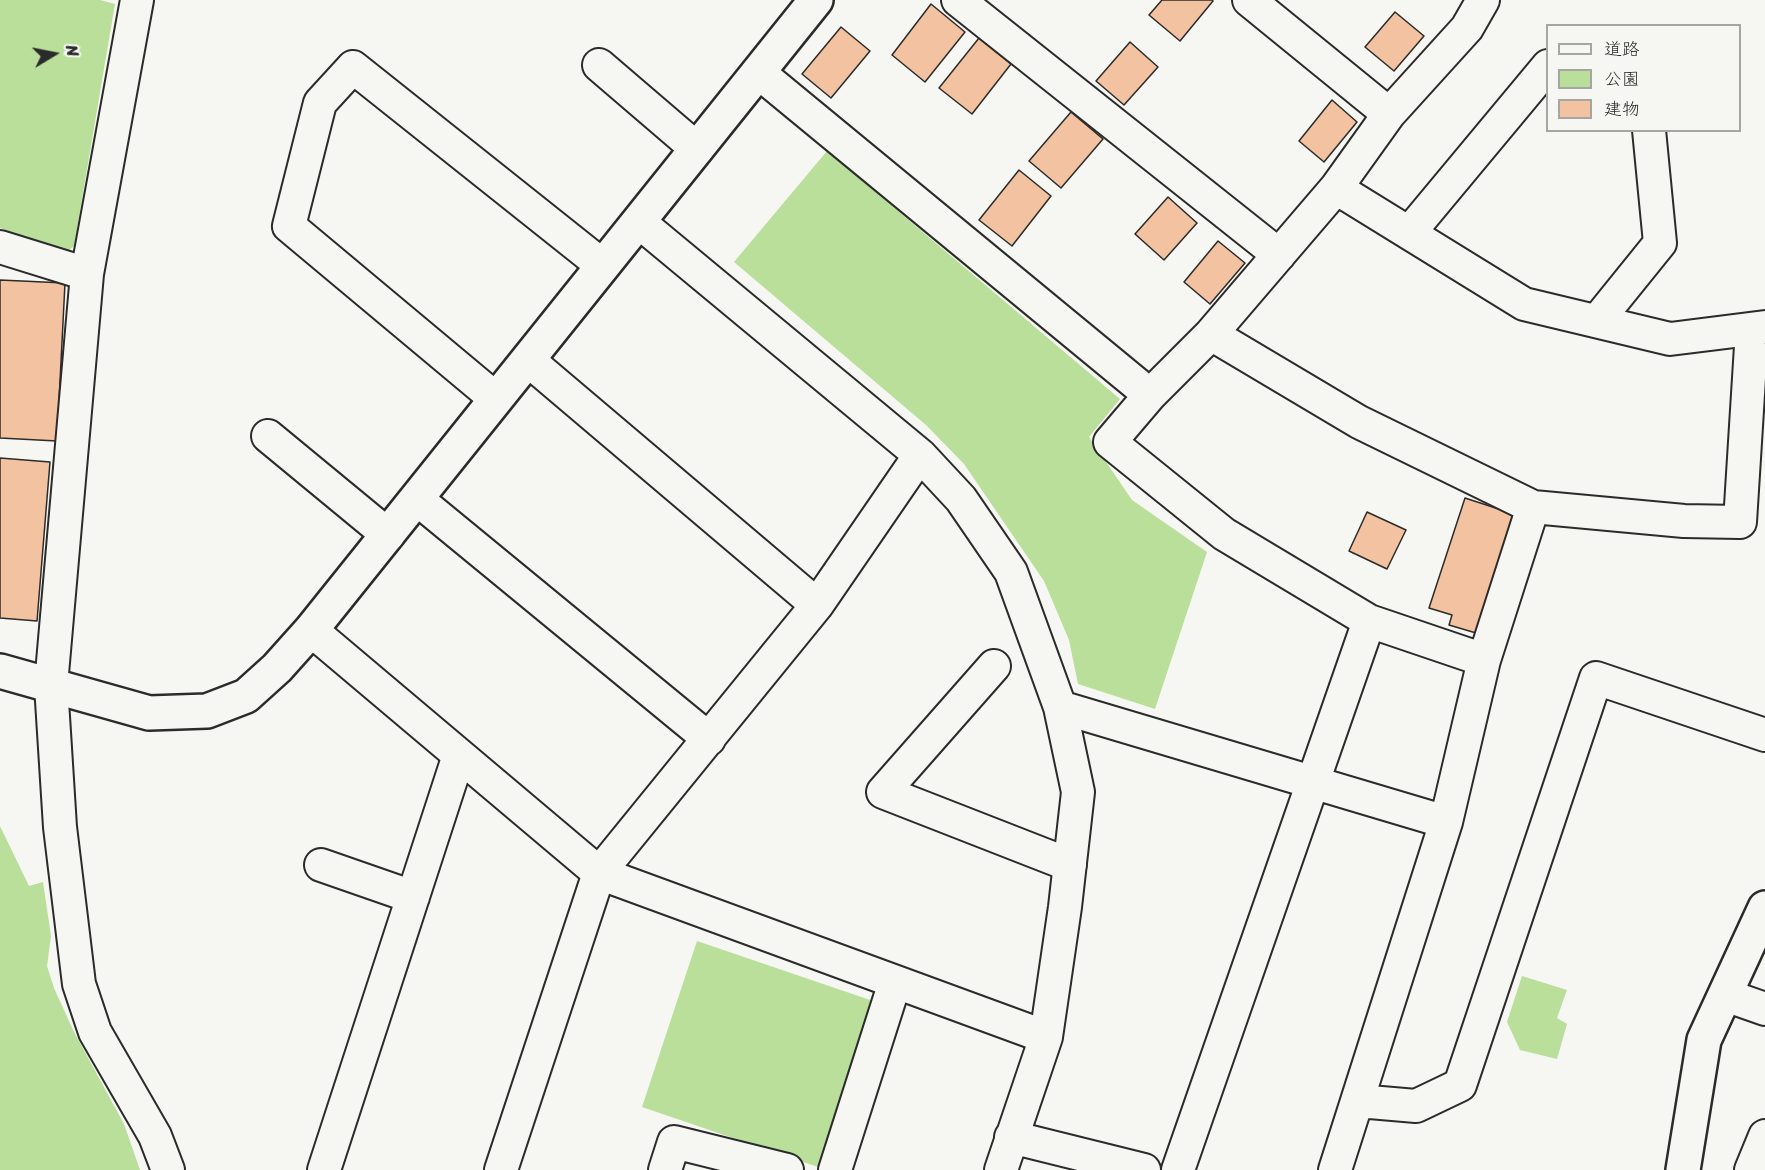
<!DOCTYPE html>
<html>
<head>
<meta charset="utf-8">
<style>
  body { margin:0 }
  #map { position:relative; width:1765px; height:1170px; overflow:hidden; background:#f6f6f2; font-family:Sriracha,"Klee One",sans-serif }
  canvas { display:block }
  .legend { position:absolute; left:1546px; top:24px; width:195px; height:108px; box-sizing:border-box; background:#f6f6f2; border:2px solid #a5a5a2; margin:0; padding:8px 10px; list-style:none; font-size:18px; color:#2b2b2b }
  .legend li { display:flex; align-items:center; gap:12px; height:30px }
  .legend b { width:30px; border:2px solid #a5a5a2 }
  .north { position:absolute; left:24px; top:24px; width:60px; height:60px; -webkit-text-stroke:4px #f6f6f2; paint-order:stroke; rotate:80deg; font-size:16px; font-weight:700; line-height:24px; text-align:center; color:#2b2b2b }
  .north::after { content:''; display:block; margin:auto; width:21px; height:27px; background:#2b2b2b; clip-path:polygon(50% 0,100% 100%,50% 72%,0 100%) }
</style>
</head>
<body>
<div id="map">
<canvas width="1765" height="1170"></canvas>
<ul class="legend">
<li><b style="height:8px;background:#f6f6f2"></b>道路</li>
<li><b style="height:16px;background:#b9df9b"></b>公園</li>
<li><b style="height:16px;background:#f2c2a1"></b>建物</li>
</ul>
<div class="north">N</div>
</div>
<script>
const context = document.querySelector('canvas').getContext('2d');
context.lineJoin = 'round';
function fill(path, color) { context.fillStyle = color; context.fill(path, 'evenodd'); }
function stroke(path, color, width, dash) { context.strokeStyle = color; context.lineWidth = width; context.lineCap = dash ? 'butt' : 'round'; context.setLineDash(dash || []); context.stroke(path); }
const green = new Path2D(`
  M0,0H100L115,4L74,246L66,253L0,228Z
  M827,151L1120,399L1089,437L1132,500L1207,552L1155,709L1078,684L1069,640L1044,581L964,464L926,425L734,262Z
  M0,826L29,886L43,882L51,936L47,966L54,988L74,1032L124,1124L140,1170H0Z
  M697,941L876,1002L821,1168L642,1107Z
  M1522,976L1567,990L1557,1018L1567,1024L1557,1059L1520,1050L1507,1022Z`);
const building = new Path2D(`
  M1162,0H1212L1213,1L1180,41L1149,15Z
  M931,4L965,32L925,82L892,55Z
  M1395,12L1424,36L1394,71L1365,47Z
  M841,27L870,51L831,98L802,74Z
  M979,38L1011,64L972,114L939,88Z
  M1130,42L1158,67L1124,105L1096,81Z
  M1332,100L1357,122L1324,162L1299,141Z
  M1071,112L1103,139L1061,188L1029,161Z
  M1019,170L1051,196L1012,246L979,220Z
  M1168,197L1197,223L1164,260L1135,234Z
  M1218,241L1245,263L1210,304L1184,282Z
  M0,280L65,283L57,441L0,438Z
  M0,458L50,462L37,621L0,618Z
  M1465,498L1514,514L1476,633L1449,625L1452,615L1429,608Z
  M1367,512L1406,530L1387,569L1349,551Z`);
const street = new Path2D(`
  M137,0L87,274L51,685L60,827L79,984L95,1032L155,1136L168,1170
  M958,0L1279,255
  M1249,0L1389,114
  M599,65L697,149
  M758,72L1150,395L1211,334L1336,188L1389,114L1467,28L1483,0
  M1336,188L1524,304L1670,339L1765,327
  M639,222L920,455L961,499L1011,572L1060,707L1078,792L1065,907L1046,1037L1001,1170
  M1409,233L1548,66
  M0,247L87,274
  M1597,321L1660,243L1649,130
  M1211,334L1359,422L1533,507L1684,521L1740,522L1752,330
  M528,360L817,605
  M1150,395L1110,442L1224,534L1369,621L1484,660
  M496,399L289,226L320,103L353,67L603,266
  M268,436L388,535
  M417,499L709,739
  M311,630L599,873L1046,1037
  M994,666L883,792L1070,865
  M1060,707L1446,822
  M321,865L413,897
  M1725,995L1765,1009
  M1358,1101L1416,1106L1460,1085L1596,678L1765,735
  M1011,1137L1144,1170
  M324,1170L459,755
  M501,1170L599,873L817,605L920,455
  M665,1170L674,1142L787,1170
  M835,1170L895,982
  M1178,1170L1369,621
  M1335,1170L1446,822L1484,660L1533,507
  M1751,1170L1765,1136`);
const secondary = new Path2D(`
  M0,671L149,713L207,711L246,696L277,668L311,630L816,0
  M1683,1170L1704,1040L1765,908`);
fill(green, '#b9df9b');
fill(building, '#f2c2a1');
stroke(building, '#2b2b2b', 1.5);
stroke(street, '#2b2b2b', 36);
stroke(secondary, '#2b2b2b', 38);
stroke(street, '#f6f6f2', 32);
stroke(secondary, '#f6f6f2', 33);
</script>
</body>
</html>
